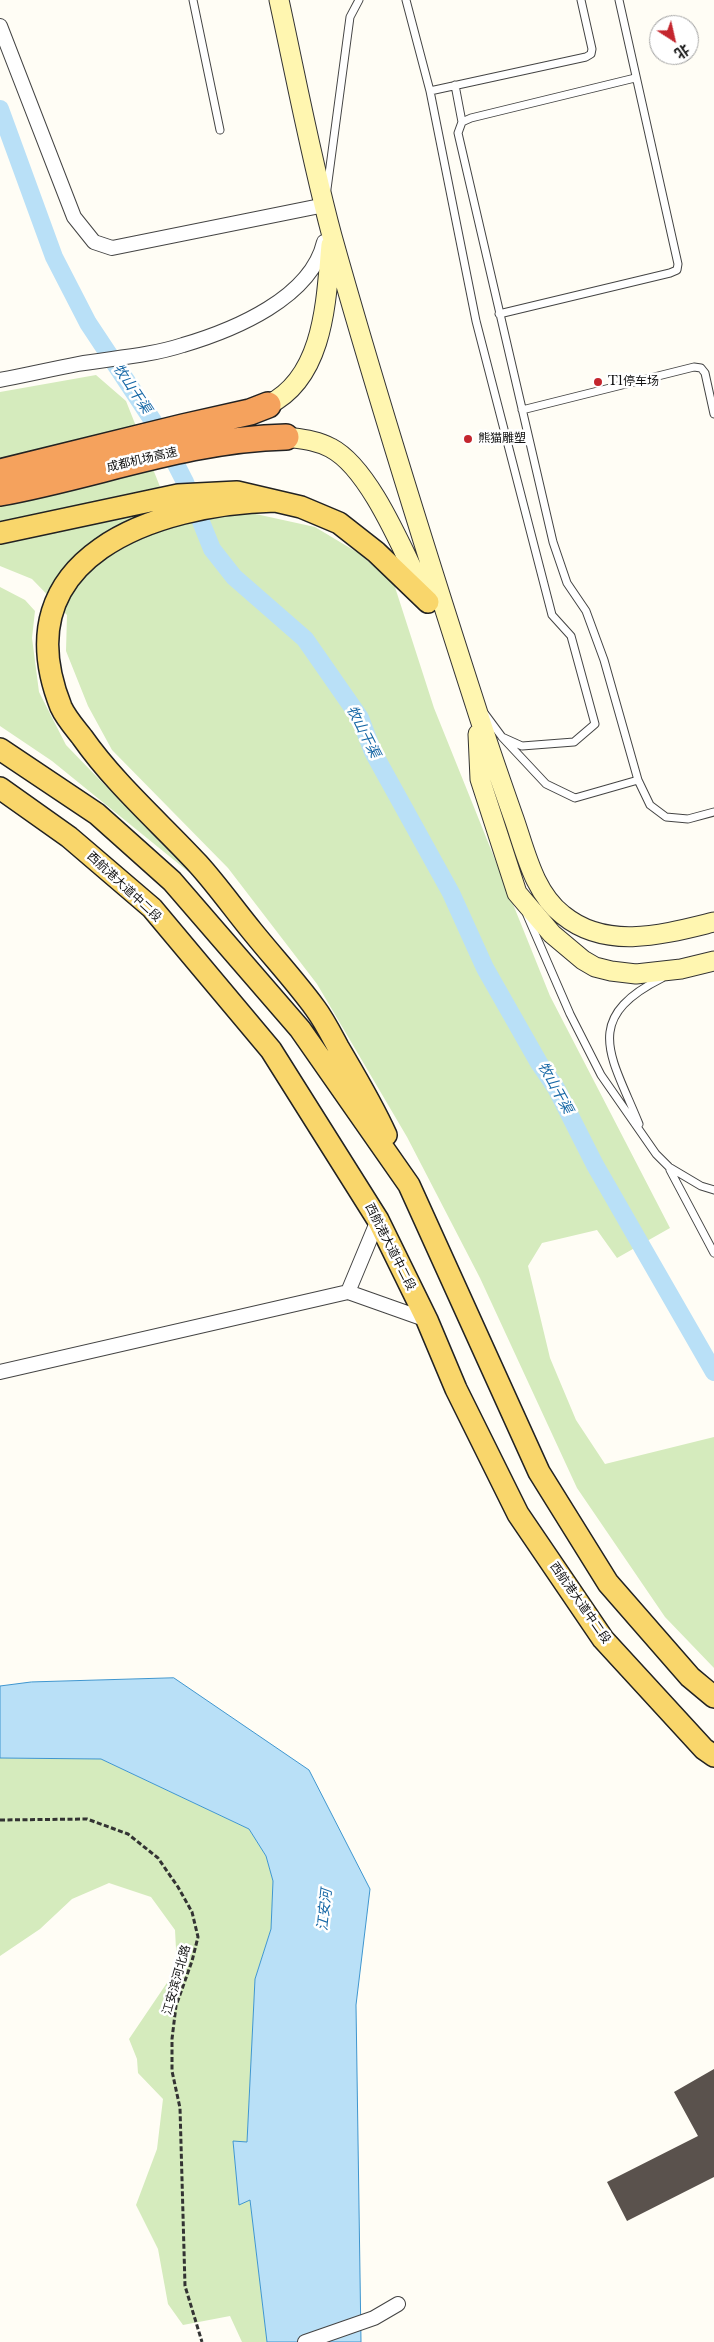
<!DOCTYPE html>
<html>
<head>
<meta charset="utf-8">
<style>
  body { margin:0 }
  #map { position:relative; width:714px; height:2342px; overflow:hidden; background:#fffdf5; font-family:"Libre Baskerville","Noto Sans SC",serif }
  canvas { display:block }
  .north { position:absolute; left:649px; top:15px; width:50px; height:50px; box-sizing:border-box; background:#fff; border:1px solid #a0a0a0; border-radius:50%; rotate:145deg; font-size:14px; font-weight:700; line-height:20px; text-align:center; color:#111 }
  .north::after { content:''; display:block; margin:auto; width:18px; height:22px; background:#c4262e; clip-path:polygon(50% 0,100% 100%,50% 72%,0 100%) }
</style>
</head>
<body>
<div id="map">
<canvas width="714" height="2342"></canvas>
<div class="north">北</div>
</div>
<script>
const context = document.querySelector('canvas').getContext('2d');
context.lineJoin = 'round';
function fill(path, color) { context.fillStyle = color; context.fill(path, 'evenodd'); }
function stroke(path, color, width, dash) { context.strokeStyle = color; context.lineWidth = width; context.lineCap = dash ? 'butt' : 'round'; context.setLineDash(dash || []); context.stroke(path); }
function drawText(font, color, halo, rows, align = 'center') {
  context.font = font + ' "Libre Baskerville","Noto Sans SC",serif'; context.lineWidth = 5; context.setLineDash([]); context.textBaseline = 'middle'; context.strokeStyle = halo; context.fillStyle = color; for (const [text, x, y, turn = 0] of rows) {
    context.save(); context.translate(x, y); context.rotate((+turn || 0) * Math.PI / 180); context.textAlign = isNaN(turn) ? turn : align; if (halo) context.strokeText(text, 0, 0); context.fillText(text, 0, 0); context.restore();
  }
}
const green = new Path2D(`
  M96,375L126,401L174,522L242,511L315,527L360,554L394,584L434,708L550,996L670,1228L617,1258L597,1230L542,1243L528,1266L550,1358L576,1420L605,1464L714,1437V1668L665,1617L577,1488L480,1278L407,1137L317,984L228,868L112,750L88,706L66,651L67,615L32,579L0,566V392Z
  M0,587L25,600L35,611L32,638L39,692L66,745L190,873L52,761L0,726Z
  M0,1758L101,1759L249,1829L266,1856L273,1881L271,1929L255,1979L247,2142H233L239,2204L250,2200L267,2342H242L230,2316L183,2325L168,2304L158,2249L136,2205L157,2149L163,2099L138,2073L137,2059L129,2039L177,1968L175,1930L151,1897L109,1883L72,1899L40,1929L0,1956Z`);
const water = new Path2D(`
  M174,1678L309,1770L370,1889L356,2005L361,2342H267L250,2200L239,2205L233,2141L247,2142L255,1979L271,1929L273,1881L266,1856L249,1829L101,1759L0,1758V1686L31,1682Z`);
const canal = new Path2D(`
  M0,109L54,257L88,323L157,427L185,482L212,549L234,577L305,639L360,718L373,752L451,893L485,968L539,1063L556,1088L595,1165L714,1372`);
const building = new Path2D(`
  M714,2069V2177L627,2221L607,2182L698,2136L674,2092Z`);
const path = new Path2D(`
  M0,1820L87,1819L128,1834L158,1858L178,1887L192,1912L198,1937L192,1961L176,2006L172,2039V2071L180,2108L185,2286L202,2342`);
const lane = new Path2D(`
  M193,0L220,130
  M406,0L430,91L476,321L552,615L571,636L595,724L574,742L522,746L502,737
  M635,78L471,118L462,122L458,133L553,542L567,583L586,611L604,660L638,780L650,805L666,817L688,819L714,812
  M455,85L462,122
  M430,91L586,57L591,54L592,49L581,0
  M327,189L350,17L359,0
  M499,314L670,273L677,270L678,264L619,0
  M522,410L694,367L701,368L705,373L714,414
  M485,714L502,737L546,784L575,798L638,780
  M527,915L570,1014L601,1075L656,1154L669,1167L701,1186L714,1190
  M639,1124C612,1057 580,1019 662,978
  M670,1170L714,1253`);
const street = new Path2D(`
  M0,26L74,217L94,242L112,248L325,205
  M0,380C26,375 52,369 78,364C113,358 149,356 183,345C234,330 311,298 324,242
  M348,1292L378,1220
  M0,1372L348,1292L427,1320
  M305,2342L374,2318L398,2304`);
const secondary = new Path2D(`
  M279,0C296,78 311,158 332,236C376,393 425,549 475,704C487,742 500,779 513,816C525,849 533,892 563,915C607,951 665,934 714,922
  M268,405C325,377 326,299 331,245
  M286,437C301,439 317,440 331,448C371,469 404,554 425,595
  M478,734L480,779L517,893L552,934L583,960L595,967L611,971L636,974L681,969L714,961`);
const primary = new Path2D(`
  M275,501C156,504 1,556 61,707C66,718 75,728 82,737C115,784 159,822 198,864C217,885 234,909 252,931C273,957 296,982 315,1008C324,1020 331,1034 338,1047C355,1076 372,1104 386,1135
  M0,533L178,495L237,492L301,507L339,523L376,552L428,602
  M0,749L97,814L172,881L300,1029L409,1185L539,1472L608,1583L690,1677L714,1697
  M0,788L69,837L152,908L271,1050L378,1220L427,1320L456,1389L518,1514L603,1639L704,1749L714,1756`);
const highway = new Path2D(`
  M0,472L183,427L250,412L268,405
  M0,493C95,476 188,439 286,437`);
const markers = [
  [598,382,5,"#c4262e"],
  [468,439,5,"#c4262e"]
];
const poiNames = [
  ["T1停车场",608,382],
  ["熊猫雕塑",478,439]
];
const streetNames = [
  ["成都机场高速",142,460,-13],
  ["西航港大道中二段",124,887,43],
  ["西航港大道中二段",390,1247,63],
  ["西航港大道中二段",580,1603,55],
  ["江安滨河北路",177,1980,-74]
];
const waterNames = [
  ["牧山干渠",132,389,56],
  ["牧山干渠",363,732,63],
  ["牧山干渠",555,1088,61],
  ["江安河",325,1910,-84]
];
fill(green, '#d5ebbd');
fill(water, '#b9e0f7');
stroke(water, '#3f96cf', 1);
stroke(canal, '#b9e0f7', 18);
fill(building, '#5a524d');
stroke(lane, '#444', 9);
stroke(street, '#444', 16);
stroke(secondary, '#333', 21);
stroke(primary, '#222', 24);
stroke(highway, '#222', 28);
stroke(path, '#333', 3, [5, 2.5]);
stroke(lane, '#fff', 7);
stroke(street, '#fff', 14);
stroke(secondary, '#fff6b0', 19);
stroke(primary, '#f9d66b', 21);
stroke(highway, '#f5a25d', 25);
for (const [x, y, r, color] of markers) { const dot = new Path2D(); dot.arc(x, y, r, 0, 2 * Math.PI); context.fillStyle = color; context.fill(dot); stroke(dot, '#fff', 2); }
drawText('12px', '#111', '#fff', poiNames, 'left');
drawText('12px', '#111', '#fff', streetNames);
drawText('italic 14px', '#1768a6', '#fff', waterNames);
</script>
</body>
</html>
